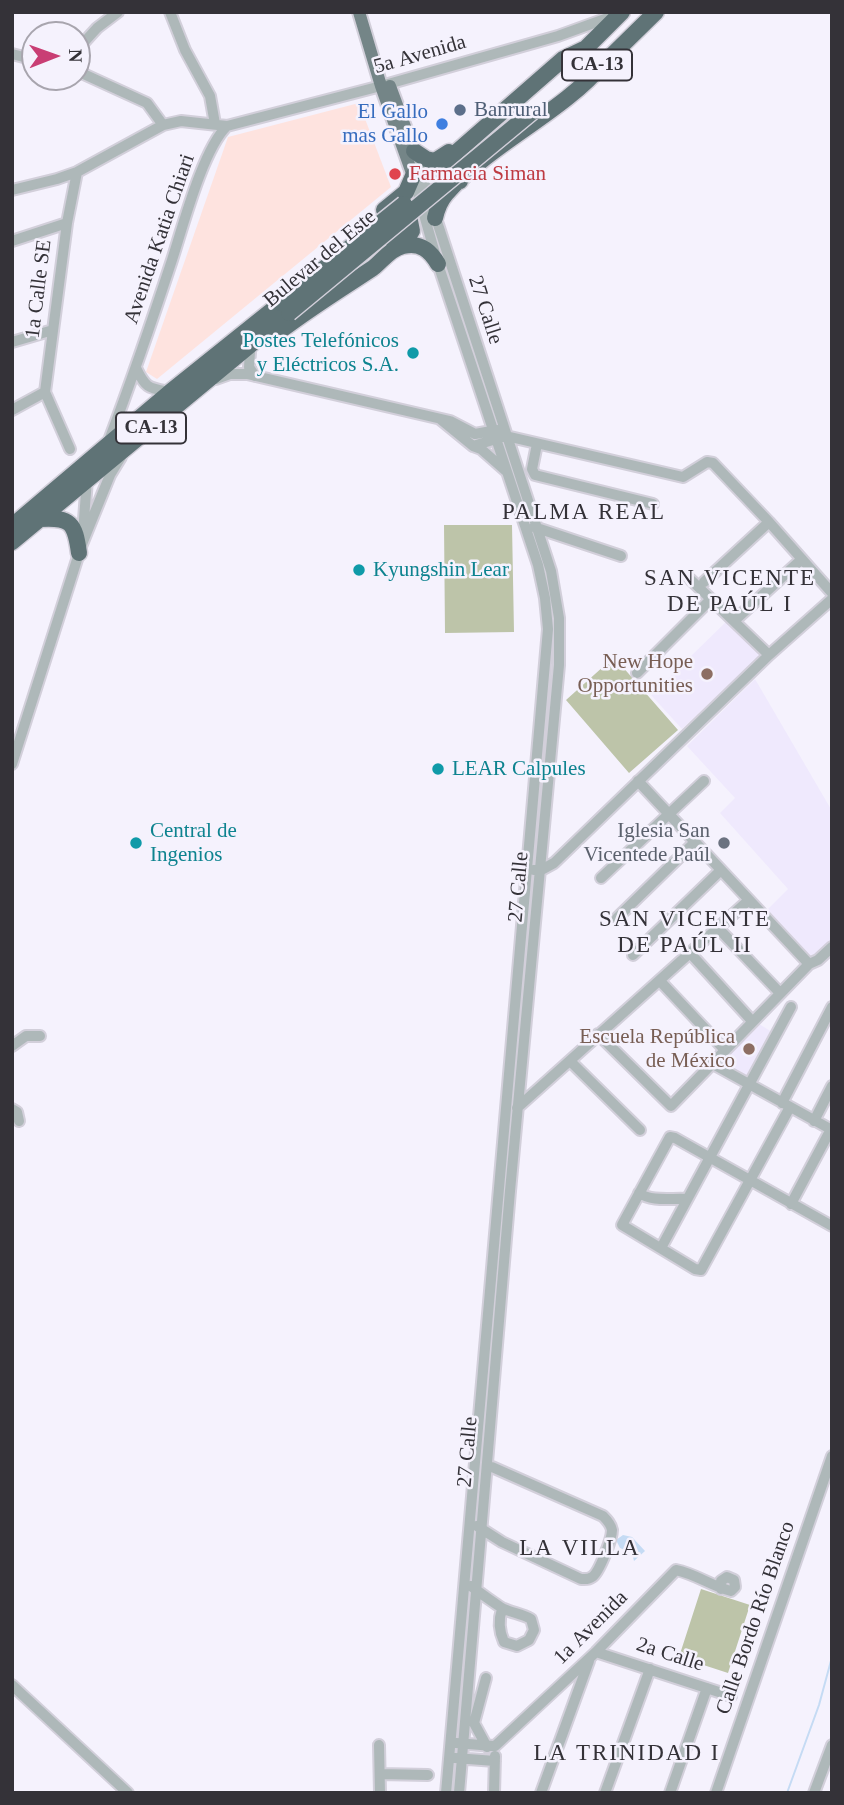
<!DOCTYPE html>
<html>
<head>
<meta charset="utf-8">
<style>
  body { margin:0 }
  #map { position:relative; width:844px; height:1805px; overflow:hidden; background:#f5f2fd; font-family:"Times New Roman",serif }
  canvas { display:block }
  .frame { position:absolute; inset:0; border:14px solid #343238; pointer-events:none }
  .north { position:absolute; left:21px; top:21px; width:70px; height:70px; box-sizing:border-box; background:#f5f2fd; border:2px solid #a8a5ae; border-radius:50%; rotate:89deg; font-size:19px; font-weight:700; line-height:28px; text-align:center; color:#343238 }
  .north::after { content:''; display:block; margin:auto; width:24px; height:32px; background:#c93e74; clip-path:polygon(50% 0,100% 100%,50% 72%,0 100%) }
</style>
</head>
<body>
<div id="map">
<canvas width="844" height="1805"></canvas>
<div class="frame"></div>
<div class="north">N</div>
</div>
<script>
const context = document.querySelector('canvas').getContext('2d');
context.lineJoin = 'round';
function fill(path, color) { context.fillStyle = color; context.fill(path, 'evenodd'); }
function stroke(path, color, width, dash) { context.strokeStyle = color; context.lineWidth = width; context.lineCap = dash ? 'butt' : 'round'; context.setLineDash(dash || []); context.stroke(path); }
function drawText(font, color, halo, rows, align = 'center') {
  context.font = font + ' "Times New Roman",serif'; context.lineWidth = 5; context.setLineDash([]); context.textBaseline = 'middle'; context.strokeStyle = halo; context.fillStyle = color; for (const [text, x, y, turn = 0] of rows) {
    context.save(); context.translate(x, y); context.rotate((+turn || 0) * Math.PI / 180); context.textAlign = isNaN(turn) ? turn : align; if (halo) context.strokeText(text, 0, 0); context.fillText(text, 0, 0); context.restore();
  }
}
const built = new Path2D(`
  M729,619L763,653L682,729L651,695Z
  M755,679L832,811V939L812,960L765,912L788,889L720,813L735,798L687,746Z
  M756,1022L775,1034L749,1082L718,1064Z`);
const industrial = new Path2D(`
  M359,103L391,187L157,379L146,372L228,137Z`);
const green = new Path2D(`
  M444,525H512L514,632L445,633Z
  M614,657L678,730L629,773L566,700Z
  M701,1589L750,1605L728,1673L679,1657Z`);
const water = new Path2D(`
  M623,1535L632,1537L645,1551L634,1561L632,1553L620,1548L616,1540Z`);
const stream = new Path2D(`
  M787,1793L819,1705L832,1657`);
const minor = new Path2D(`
  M170,12L185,50L210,96L215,124
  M77,50L97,28L118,12
  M12,54L35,60
  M77,71L147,103L163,125
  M414,151L551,571L559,618V665L510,1191L459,1793
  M413,176L438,264L538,565L545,598L548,629L446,1793
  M12,190L57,179L77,172L163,125L181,121L227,126L381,86L558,36L616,15
  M12,241L67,223
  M12,342L53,330
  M250,352L249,367L255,376
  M136,368C146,389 149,388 170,392
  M216,379L230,374H247L450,421L475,434L497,430
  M12,410L45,392
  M440,419L473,446L506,436L683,477L707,462L713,463L769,522L832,593
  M108,443C131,382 152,321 172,260C183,226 203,149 227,126
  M537,444L532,469L535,475L653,504
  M473,446L481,449L506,471
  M70,449L45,392L67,223L77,172
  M534,527L621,556
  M83,533L87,479
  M690,579L769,655
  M704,582L769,522
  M734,621L802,559
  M637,673L711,599
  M12,764L82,544L110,475L121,457
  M638,781L809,964
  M534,870L543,869L554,863L769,655L832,599
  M601,878L704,781
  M617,918L695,842
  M718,928L780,993
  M690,953L752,1021
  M633,955L721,870
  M660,981L724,1049
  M598,1034L671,1106L809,964L818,960L832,947
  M12,1046L26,1036H40
  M570,1061L640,1130
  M711,1063L832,1130
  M782,1103L832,1007
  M790,1107L701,1270L695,1269L622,1225L670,1137L675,1138L832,1226
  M517,1108L749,900
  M12,1109L17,1112L19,1121
  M814,1121L832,1086
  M639,1193C652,1202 671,1198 687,1199
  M791,1204L831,1129
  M661,1248L791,1007
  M477,1526L502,1542L581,1579C585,1579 588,1580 592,1577C599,1573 612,1539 612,1530C611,1524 607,1520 603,1516L492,1467
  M471,1586C476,1590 501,1608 504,1609C513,1613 522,1614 531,1619L534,1630L529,1640L517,1646L504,1642C499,1631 498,1621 502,1609
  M596,1652L731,1696
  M486,1678L474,1723L487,1747
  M12,1685L128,1793
  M456,1743L493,1746
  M379,1745L380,1793
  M495,1746L596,1652L676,1570C696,1574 711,1586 731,1591L735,1587L734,1580L727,1577L721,1581V1589
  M455,1758L495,1761
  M380,1774L428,1775
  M494,1793L495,1756
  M541,1793L589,1661
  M605,1793L650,1669
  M670,1793L707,1688
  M716,1793L832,1456
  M814,1793L832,1745`);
const major = new Path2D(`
  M359,12L381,86L413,176
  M390,86L414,151`);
const highway = new Path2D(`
  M579,55L622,12
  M596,66L605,62L656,12
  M414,151L426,159L435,161L449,152
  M460,181L446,179L442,171L444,163L563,59L584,49
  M384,210L406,192L413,176
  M435,218C437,209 440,201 446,194C492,142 561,114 605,62
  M394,243L406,238L412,231L409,216L398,211
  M283,329C312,307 343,288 373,268C382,261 391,248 403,246C420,242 430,250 438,264
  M40,519C71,517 75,523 79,553
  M12,526L170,392L281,303
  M12,542L289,313`);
const highwayBridge = new Path2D(`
  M281,303L404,204
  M289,313L532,112`);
const markers = [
  [460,110,7,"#5c6f8a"],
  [442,124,7,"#3f7fe0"],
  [395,174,7,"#e0444e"],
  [413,353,7,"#0f9aa8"],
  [359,570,7,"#0f9aa8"],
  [707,674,7,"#8d6e63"],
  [438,769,7,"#0f9aa8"],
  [136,843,7,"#0f9aa8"],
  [724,843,7,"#6b7280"],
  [749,1049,7,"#8d6e63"]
];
const shields = [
  [597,65,70],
  [151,428,70]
];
const shieldNames = [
  ["CA-13",597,65],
  ["CA-13",151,428]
];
const streetNames = [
  ["5a Avenida",420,55,-16],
  ["Avenida Katia Chiari",160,239,-71],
  ["Bulevar del Este",320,259,-40],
  ["1a Calle SE",39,289,-83],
  ["27 Calle",485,310,72],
  ["27 Calle",519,887,-85],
  ["27 Calle",468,1452,-85],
  ["Calle Bordo Río Blanco",756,1618,-71],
  ["1a Avenida",591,1628,-45],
  ["2a Calle",670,1655,18]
];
const serviceNames = [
  ["Banrural",474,110]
];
const shopNames = [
  ["El Gallo",428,112],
  ["mas Gallo",428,136]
];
const healthNames = [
  ["Farmacia Siman",409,174]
];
const cultureNames = [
  ["Postes Telefónicos",399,341,"right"],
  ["y Eléctricos S.A.",399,365,"right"],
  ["Kyungshin Lear",373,570],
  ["LEAR Calpules",452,769],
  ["Central de",150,831],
  ["Ingenios",150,855]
];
const educationNames = [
  ["New Hope",693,662],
  ["Opportunities",693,686],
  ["Escuela República",735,1037],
  ["de México",735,1061]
];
const worshipNames = [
  ["Iglesia San",710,831],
  ["Vicentede Paúl",710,855]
];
const neighbourhoodNames = [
  ["PALMA REAL",584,513],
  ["SAN VICENTE",730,579],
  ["DE PAÚL I",730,605],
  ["SAN VICENTE",685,920],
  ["DE PAÚL II",685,946],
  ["LA VILLA",580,1549],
  ["LA TRINIDAD I",627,1754]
];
fill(built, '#efe9fd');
fill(industrial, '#fee3df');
fill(green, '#bdc4a9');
fill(water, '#c5dbf4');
stroke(stream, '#c5dbf4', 2);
stroke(minor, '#d2cfda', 14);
stroke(major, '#d2cfda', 16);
stroke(highway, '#d2cfda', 19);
stroke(minor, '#aeb8b9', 10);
stroke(major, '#748587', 12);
stroke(highway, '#5f7376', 16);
stroke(highwayBridge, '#d2cfda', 19, []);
stroke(highwayBridge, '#5f7376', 16);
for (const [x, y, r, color] of markers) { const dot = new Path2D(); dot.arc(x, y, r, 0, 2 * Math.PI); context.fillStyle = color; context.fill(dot); stroke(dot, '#f5f2fd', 2.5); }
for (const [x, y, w] of shields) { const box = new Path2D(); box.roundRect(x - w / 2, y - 15.5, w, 31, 5); context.fillStyle = '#f5f2fd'; context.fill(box); stroke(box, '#343238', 2); }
drawText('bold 19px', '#343238', null, shieldNames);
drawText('21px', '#343238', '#f5f2fd', streetNames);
drawText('21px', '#4e5e75', '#f5f2fd', serviceNames, 'left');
drawText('21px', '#366cbe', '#f5f2fd', shopNames, 'right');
drawText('21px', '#be3a42', '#f5f2fd', healthNames, 'left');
drawText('21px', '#0d838f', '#f5f2fd', cultureNames, 'left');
drawText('21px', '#785e54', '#f5f2fd', educationNames, 'right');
drawText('21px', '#5b616d', '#f5f2fd', worshipNames, 'right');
context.letterSpacing = '2px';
drawText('23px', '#343238', '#f5f2fd', neighbourhoodNames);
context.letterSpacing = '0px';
</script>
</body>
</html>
